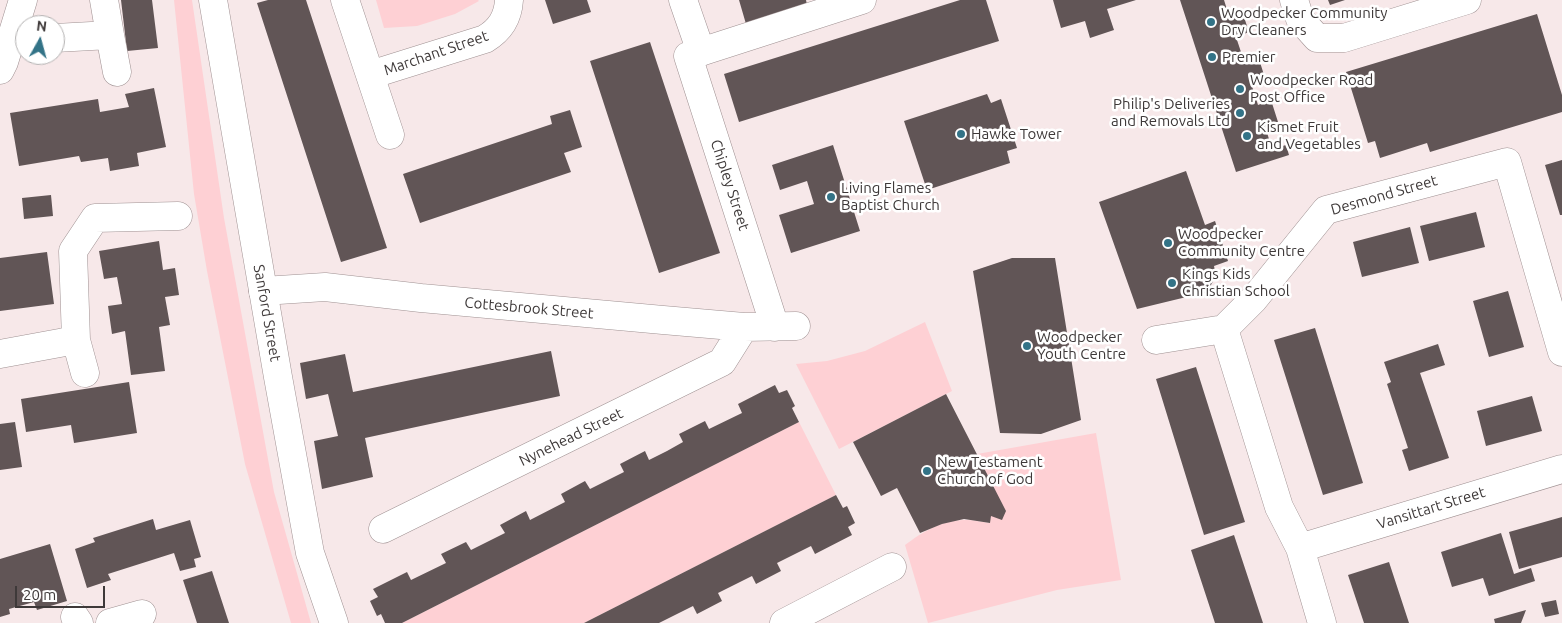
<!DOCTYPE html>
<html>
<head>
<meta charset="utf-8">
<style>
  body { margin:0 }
  #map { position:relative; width:1562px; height:623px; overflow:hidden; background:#f7e8e9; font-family:Ubuntu,sans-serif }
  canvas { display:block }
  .north { position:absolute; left:15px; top:15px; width:50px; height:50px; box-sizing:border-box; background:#fff; border:1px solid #b2b0b0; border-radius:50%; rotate:7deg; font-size:14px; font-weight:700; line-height:20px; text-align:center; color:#3e3939 }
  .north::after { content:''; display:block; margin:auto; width:18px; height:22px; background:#337387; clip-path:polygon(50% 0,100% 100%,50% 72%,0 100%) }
  .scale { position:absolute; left:15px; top:586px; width:90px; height:22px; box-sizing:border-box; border:2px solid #3e3939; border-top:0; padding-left:6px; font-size:15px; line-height:18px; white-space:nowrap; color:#3e3939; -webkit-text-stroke:4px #fff; paint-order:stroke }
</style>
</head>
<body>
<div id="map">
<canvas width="1562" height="623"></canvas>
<div class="north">N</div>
<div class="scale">20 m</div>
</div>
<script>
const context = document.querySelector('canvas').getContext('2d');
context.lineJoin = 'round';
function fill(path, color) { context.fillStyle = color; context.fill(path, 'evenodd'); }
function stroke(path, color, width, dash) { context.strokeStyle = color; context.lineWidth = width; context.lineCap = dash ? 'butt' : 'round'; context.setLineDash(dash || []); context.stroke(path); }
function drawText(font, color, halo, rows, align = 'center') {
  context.font = font + ' Ubuntu,sans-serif'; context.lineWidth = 5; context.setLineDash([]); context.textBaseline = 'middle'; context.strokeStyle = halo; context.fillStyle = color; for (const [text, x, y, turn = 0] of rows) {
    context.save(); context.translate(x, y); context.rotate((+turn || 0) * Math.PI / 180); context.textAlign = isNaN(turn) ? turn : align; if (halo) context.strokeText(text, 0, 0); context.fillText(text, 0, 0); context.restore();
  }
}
const green = new Path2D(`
  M174,0H192L224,218L274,492L311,623H291L245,464L207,271L194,194Z
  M376,0H478L479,1L455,14L417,26L384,28Z
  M925,322L952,391L839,449L796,364L827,361L865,351Z
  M799,422L836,495L584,623H402Z
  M1096,433L1121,580L1057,590L928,623L905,545C922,532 944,519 966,520C974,520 982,522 989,523L991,516L977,454Z`);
const building = new Path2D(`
  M121,0H152L158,48L127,51Z
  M268,0H306L387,248L341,262L257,3Z
  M545,0H587L591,12L553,24Z
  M739,0H806L807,5L746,24Z
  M960,0H986L999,41L739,122L724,74Z
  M1053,0H1136L1107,9L1114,30L1090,38L1085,21L1061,28Z
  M1180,0H1224L1229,16L1242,11L1249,32L1236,37L1244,61L1258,56L1265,78L1251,83L1258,105L1271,100L1278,122L1265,126L1272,149L1286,145L1289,155L1236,172Z
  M1328,0H1345L1330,5Z
  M1537,14L1562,95V112L1430,152L1427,143L1380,158L1375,141L1368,143L1346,72Z
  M650,42L720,253L659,273L590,61Z
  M154,88L166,147L137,153L139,166L110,171L108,158L81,162L79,156L19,166L10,113L98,99L100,112L129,107L125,94Z
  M987,94L991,103L1001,99L1017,148L1007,151L1010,163L927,190L904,121Z
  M570,110L582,147L564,153L571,172L420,223L403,174L552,124L550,116Z
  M833,145L860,231L791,253L779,215L814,204L807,181L780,190L772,165Z
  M1562,160V215H1560L1545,165Z
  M1186,171L1205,225L1215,221L1228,261L1214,266L1216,276L1207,292L1137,309L1099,202Z
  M51,195L53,216L24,219L22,198Z
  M1476,212L1485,247L1429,261L1420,226Z
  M1410,227L1419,263L1362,277L1353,242Z
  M159,241L163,270L175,268L179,295L165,297L170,325L159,327L165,371L131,375L125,331L112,334L108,306L122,304L117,277L104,279L99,251Z
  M47,252L54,304L0,311V258Z
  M1012,258H1055L1081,420L1041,434L1000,433L973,271Z
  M1508,291L1524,347L1489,357L1473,301Z
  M1315,328L1363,483L1323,495L1274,340Z
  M1438,344L1445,365L1420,373L1449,458L1409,471L1402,450L1408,448L1387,384L1391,382L1384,362Z
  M551,351L560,396L365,438L373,477L322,489L314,441L338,436L328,394L306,399L300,363L345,354L353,392Z
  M1196,367L1245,522L1204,535L1156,379Z
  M129,382L137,433L74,443L71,425L26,432L21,399Z
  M775,385L779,393L787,390L795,406L792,408L799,422L402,623H385L381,614L377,616L370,601L378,597L373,589L407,572L411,580L446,563L441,554L466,542L471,550L505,533L500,525L526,511L530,520L565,502L561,494L585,481L590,489L624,472L620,464L645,451L649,460L667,451L683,442L679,434L705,421L709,429L742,413L738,404Z
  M946,394L1006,511L1002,520L991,516L990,523L964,519L942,524L920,533L897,488L881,496L853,442Z
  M1532,396L1542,431L1486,446L1477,411Z
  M15,422L22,467L0,470V424Z
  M836,495L843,508L847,506L855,523L848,527L852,535L815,554L811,546L777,563L781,571L756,584L752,576L718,593L722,601L697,614L693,606L659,623H584Z
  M1562,517V557L1519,569L1509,532Z
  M153,519L156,530L190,520L201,557L194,559L196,567L180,571L174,553L108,574L111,580L87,588L75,549L95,542L93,538Z
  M1501,533L1514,574L1531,568L1535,581L1489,596L1483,578L1452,587L1441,552Z
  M1234,535L1263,623H1215L1191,550Z
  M50,544L67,601L37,610L34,602L9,609L10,614L0,617V559Z
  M1389,562L1409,623H1364L1348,575Z
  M212,571L229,623H197L183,580Z
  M1556,600L1559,614L1545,617L1541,603Z
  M1526,610L1521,623H1495L1494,619Z`);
const minor = new Path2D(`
  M104,0L110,35
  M345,0L390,135
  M683,0L701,52
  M1294,0L1300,19L1317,38H1344L1467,0
  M55,38L110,35L117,72
  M0,70L4,62L23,0
  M370,75L485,39C500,30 508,18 509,0
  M263,291L325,287L421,298L663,320L744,327L796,326
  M775,327L688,56L862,0
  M1224,329L1279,507L1300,548L1322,623
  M76,340L85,373
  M1156,340L1224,329L1254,299L1326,210L1507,162L1562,352
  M0,354L76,340L73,251L95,218L178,216
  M383,529L722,362L744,327
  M1300,548L1562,469
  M75,617L79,623
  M110,623L142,614
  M784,623L892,567`);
const major = new Path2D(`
  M213,0L278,377L310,553L334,623`);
const markers = [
  [1211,22,5,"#337387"],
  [1212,57,5,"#337387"],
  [1240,89,5,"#337387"],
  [1240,113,5,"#337387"],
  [961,134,5,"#337387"],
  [1247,136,5,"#337387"],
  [831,197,5,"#337387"],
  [1168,243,5,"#337387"],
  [1172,283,5,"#337387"],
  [1027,346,5,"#337387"],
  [927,471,5,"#337387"]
];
const poiNames = [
  ["Woodpecker Community",1221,13],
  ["Dry Cleaners",1221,30],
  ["Premier",1222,57],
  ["Woodpecker Road",1250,80],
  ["Post Office",1250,97],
  ["Philip's Deliveries",1230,104,"right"],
  ["and Removals Ltd",1230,121,"right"],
  ["Kismet Fruit",1257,127],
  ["and Vegetables",1257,144],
  ["Hawke Tower",971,134],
  ["Living Flames",841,188],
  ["Baptist Church",841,205],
  ["Woodpecker",1178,234],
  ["Community Centre",1178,251],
  ["Kings Kids",1182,274],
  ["Christian School",1182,291],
  ["Woodpecker",1037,337],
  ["Youth Centre",1037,354],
  ["New Testament",937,462],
  ["Church of God",937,479]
];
const streetNames = [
  ["Marchant Street",436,53,-19],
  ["Chipley Street",730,185,72],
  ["Desmond Street",1384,195,-16],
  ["Cottesbrook Street",529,308,5],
  ["Sanford Street",267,313,80],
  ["Nynehead Street",571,437,-26],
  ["Vansittart Street",1431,508,-17]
];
fill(green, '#fed0d4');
fill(building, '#615556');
stroke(minor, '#9f9192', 29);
stroke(major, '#9f9192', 29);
stroke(minor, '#fff', 28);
stroke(major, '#fff', 28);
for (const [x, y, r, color] of markers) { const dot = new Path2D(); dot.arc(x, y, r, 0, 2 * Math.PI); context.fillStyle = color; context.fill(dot); stroke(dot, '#fff', 2); }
drawText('15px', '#3e3939', '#fff', poiNames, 'left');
drawText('15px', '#3e3939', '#fff', streetNames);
</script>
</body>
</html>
